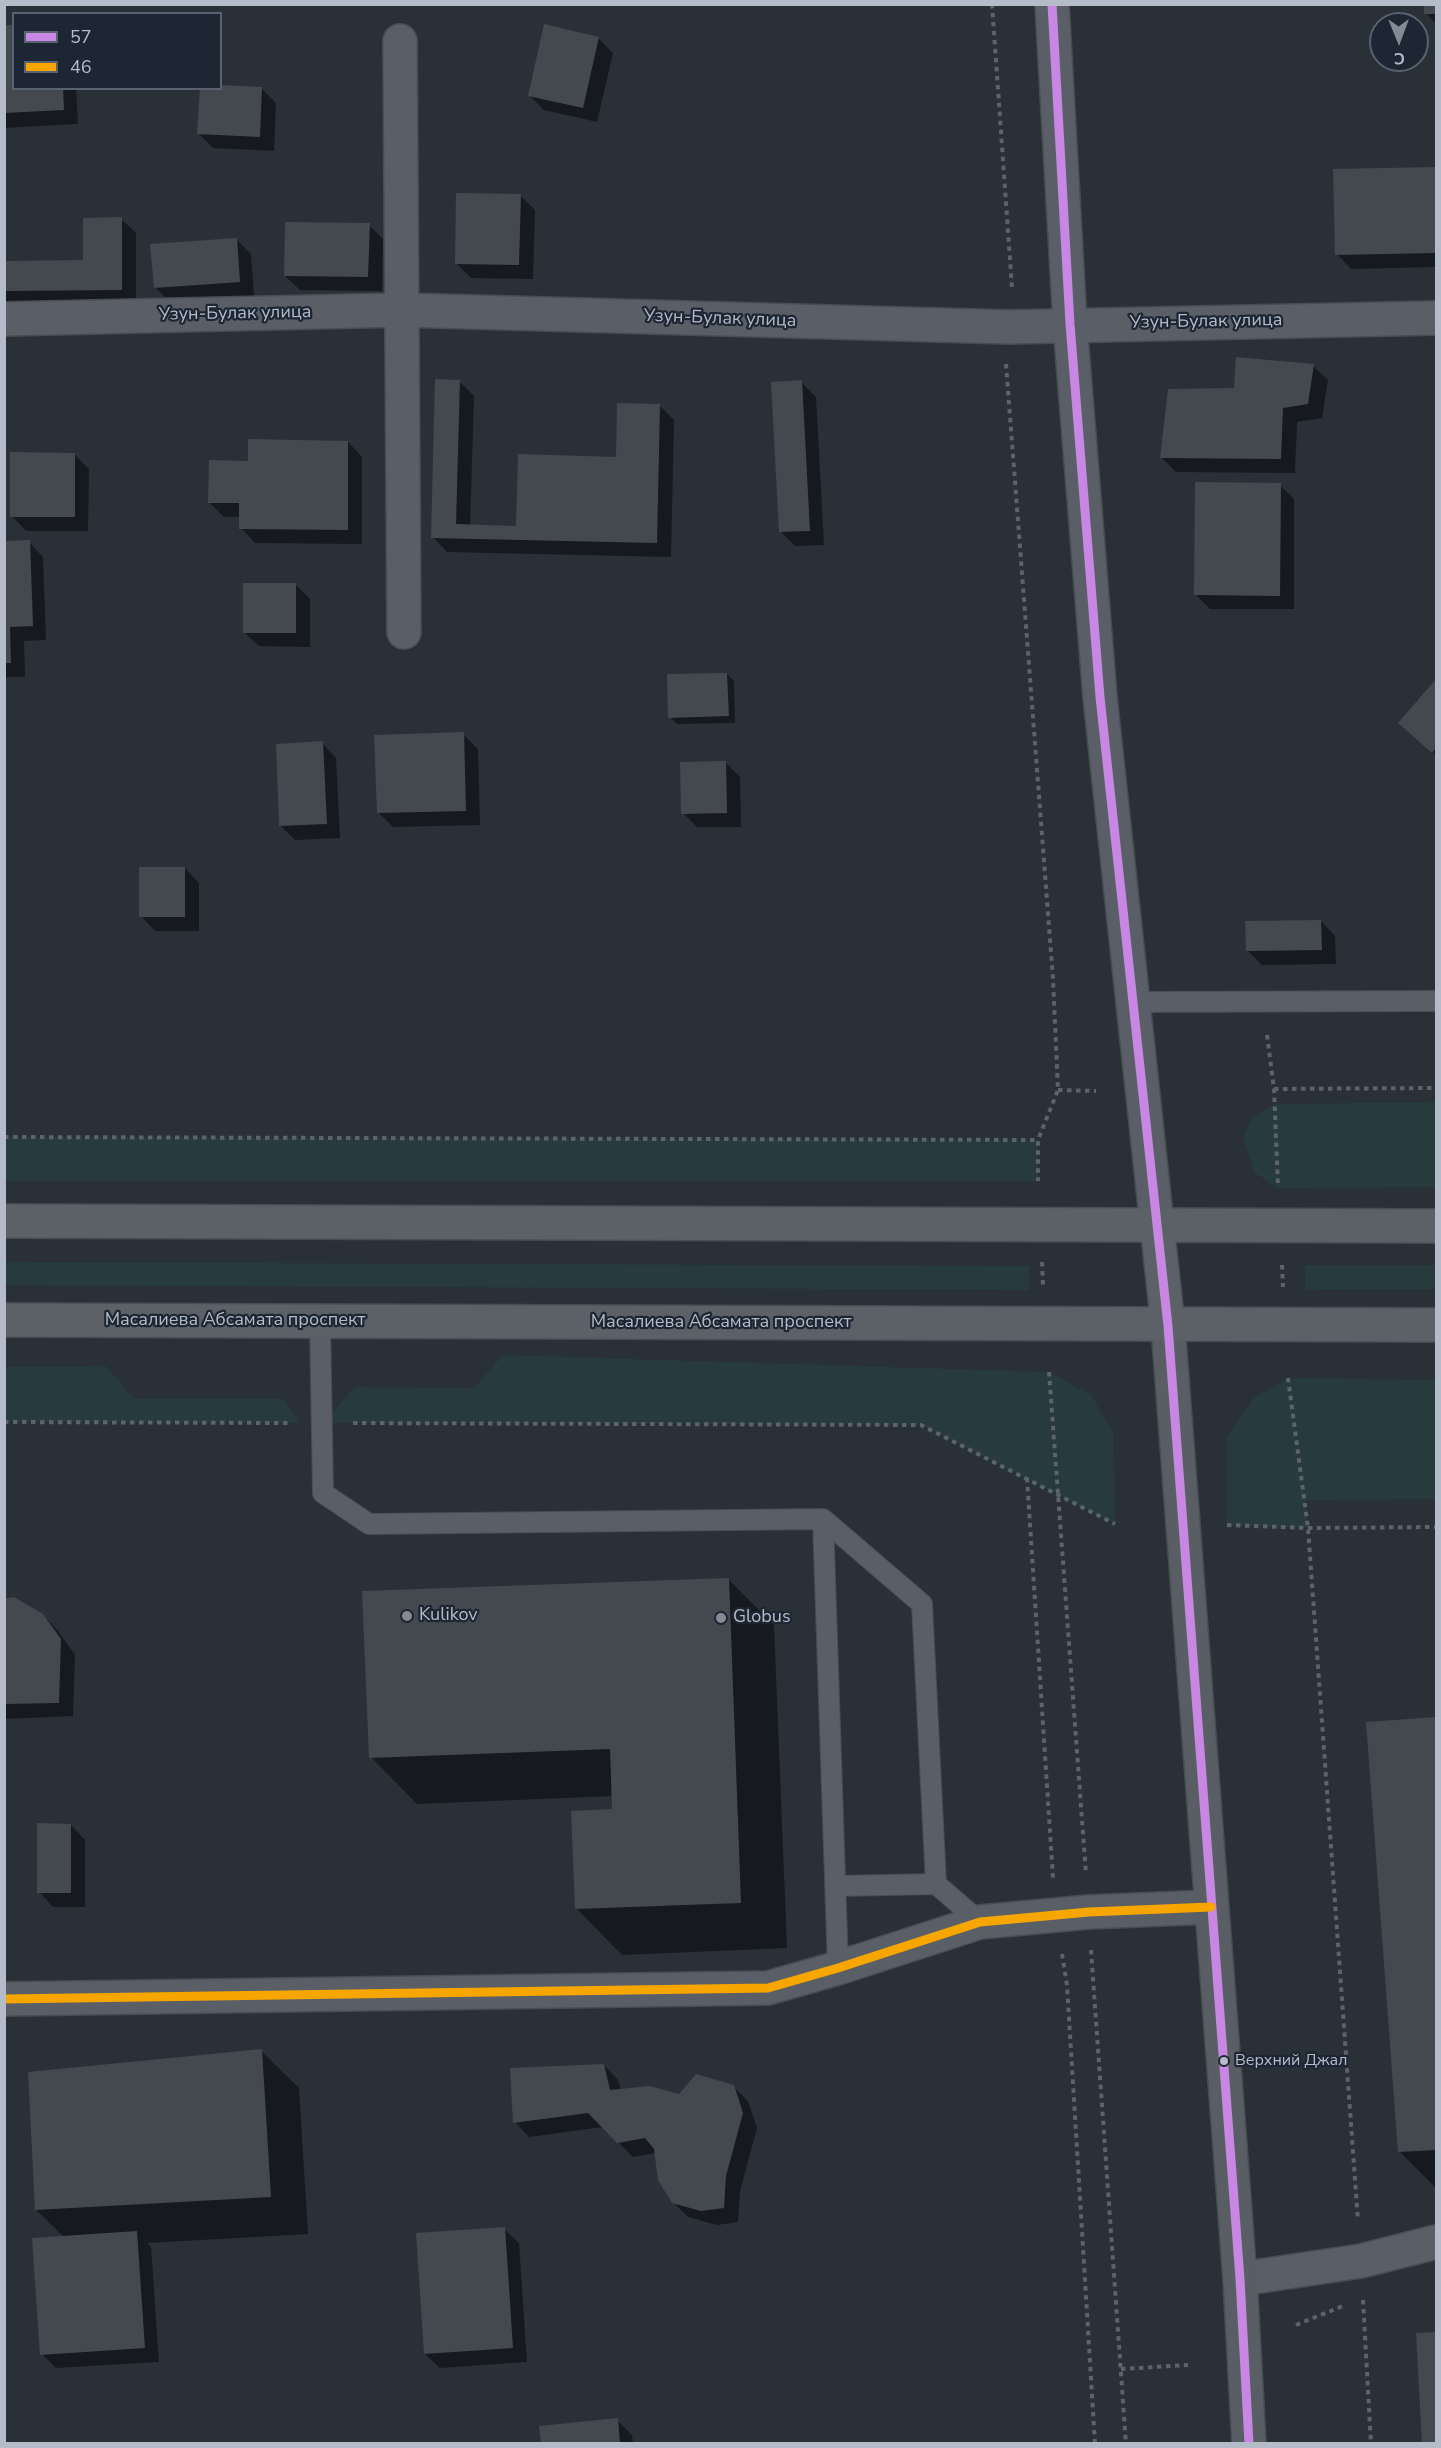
<!DOCTYPE html>
<html>
<head>
<meta charset="utf-8">
<style>
  body { margin:0 }
  #map { position:relative; width:1441px; height:2448px; overflow:hidden; background:#2a3038; font-family:"Nunito Sans",sans-serif }
  canvas { display:block }
  .frame { position:absolute; inset:0; border:6px solid #b4bcc9; pointer-events:none }
  .legend { position:absolute; left:12px; top:12px; width:210px; height:78px; box-sizing:border-box; background:#1d2633; border:2px solid #59626f; margin:0; padding:8px 10px; list-style:none; font-size:18px; color:#b4bcc9 }
  .legend li { display:flex; align-items:center; gap:12px; height:30px }
  .legend b { width:30px; border:2px solid #59626f }
  .north { position:absolute; left:1369px; top:12px; width:60px; height:60px; box-sizing:border-box; background:#1d2633; border:2px solid #59626f; border-radius:50%; rotate:179deg; font-size:16px; font-weight:700; line-height:24px; text-align:center; color:#b4bcc9 }
  .north::after { content:''; display:block; margin:auto; width:21px; height:27px; background:#848b96; clip-path:polygon(50% 0,100% 100%,50% 72%,0 100%) }
</style>
</head>
<body>
<div id="map">
<canvas width="1441" height="2448"></canvas>
<div class="frame"></div>
<ul class="legend">
<li><b style="height:8px;background:#c787e3"></b>57</li>
<li><b style="height:8px;background:#f7a600"></b>46</li>
</ul>
<div class="north">С</div>
</div>
<script>
const context = document.querySelector('canvas').getContext('2d');
context.lineJoin = 'round';
function fill(path, color) { context.fillStyle = color; context.fill(path, 'evenodd'); }
function stroke(path, color, width, dash) { context.strokeStyle = color; context.lineWidth = width; context.lineCap = dash ? 'butt' : 'round'; context.setLineDash(dash || []); context.stroke(path); }
function drawText(font, color, halo, rows, align = 'center') {
  context.font = font + ' "Nunito Sans",sans-serif'; context.lineWidth = 4.5; context.setLineDash([]); context.textBaseline = 'middle'; context.strokeStyle = halo; context.fillStyle = color; for (const [text, x, y, turn = 0] of rows) {
    context.save(); context.translate(x, y); context.rotate((+turn || 0) * Math.PI / 180); context.textAlign = isNaN(turn) ? turn : align; if (halo) context.strokeText(text, 0, 0); context.fillText(text, 0, 0); context.restore();
  }
}
const green = new Path2D(`
  M1436,1102V1187L1278,1188L1255,1173L1243,1138L1252,1118L1275,1104Z
  M5,1137L1038,1140V1181H5Z
  M5,1262L1029,1266V1290L5,1285Z
  M1305,1265H1436V1289L1305,1290Z
  M503,1355L1049,1372L1091,1395L1113,1432L1115,1524L921,1425L322,1423L355,1387L474,1388Z
  M106,1366L134,1399H283L300,1423L5,1422V1367Z
  M1288,1378L1436,1380V1499L1305,1500L1308,1528L1227,1525V1438L1254,1398Z`);
const shadow = new Path2D(`
  M1425,4H1436V24L1426,13Z
  M4,27L14,88H76L78,124L4,128Z
  M598,38L613,53L597,122L544,110L530,96Z
  M262,89L276,103L274,151L213,148L199,134Z
  M1436,168V267L1351,269L1337,254L1335,171Z
  M520,195L535,210L533,279L471,278L456,263Z
  M121,219L136,233V304L4,305V263L84,262Z
  M369,225L383,239L382,291L300,290L285,276Z
  M236,239L251,254L254,296L170,302L155,287Z
  M1313,366L1328,380L1322,418L1297,422L1295,473L1176,472L1162,458Z
  M459,381L474,396L470,526L517,528L618,459L659,405L674,420L671,557L447,552L433,537Z
  M801,382L816,397L824,545L795,546L781,532Z
  M348,442L362,457V544L255,543L241,528V517H224L210,503L249,463Z
  M74,454L89,469L88,531H26L12,516Z
  M1280,485L1294,499V609H1210L1195,594Z
  M29,542L43,557L46,640L24,641L25,677H4V543Z
  M296,585L310,599V647L259,646L244,632Z
  M727,674L734,681L735,723L677,724L670,717Z
  M1436,682V755L1407,729Z
  M463,734L478,749L480,825L393,827L378,812Z
  M322,743L336,758L340,838L295,840L281,826Z
  M726,763L740,777L741,827H697L683,813Z
  M185,868L199,883V931H155L141,916Z
  M1321,921L1335,936L1336,964L1262,965L1247,950Z
  M728,1579L774,1625L787,1948L622,1955L576,1908L614,1810V1796L417,1804L371,1757Z
  M4,1601L43,1615L58,1631L75,1655L73,1716L4,1719Z
  M1436,1718V2188L1400,2152L1368,1723Z
  M71,1825L85,1840V1907H53L39,1892Z
  M261,2051L299,2088L308,2234L147,2243L151,2247L159,2362L56,2368L42,2354L64,2237L36,2210Z
  M604,2065L618,2080L621,2090L680,2095L733,2086L748,2101L757,2128L740,2191L738,2222L717,2225L688,2217L673,2202L656,2153L633,2157L603,2127L529,2137L515,2122Z
  M504,2229L519,2243L527,2362L440,2368L425,2354Z
  M1436,2333V2444H1423L1418,2334Z
  M617,2420L632,2435L633,2444H543Z`);
const building = new Path2D(`
  M1424,4H1436V14H1424Z
  M544,24L599,37L583,108L528,96Z
  M4,25H14V88H63L64,110L4,113Z
  M220,85L262,87L260,137L197,134L200,88H220Z
  M1436,167V253L1335,255L1333,169Z
  M456,193L521,194L519,265L455,264Z
  M122,217V290L4,291V261L83,260V218Z
  M285,222L370,223L368,277L284,276Z
  M237,238L240,282L154,288L150,244Z
  M1236,357L1314,364L1308,404L1283,408L1281,459L1160,458L1168,389L1234,388Z
  M435,379L460,380L456,524L516,526L518,454L616,457L617,403L660,404L657,543L431,538Z
  M802,380L810,531L779,532L771,382Z
  M248,439L348,441V530L239,529V503H208L209,460L248,461Z
  M10,452L75,453V517H10Z
  M1195,482L1281,483L1280,596L1194,595Z
  M30,540L33,626L10,627L11,663H4V541Z
  M243,583H296V633H243Z
  M727,673L729,716L668,718L667,674Z
  M1436,679V748L1432,753L1398,723Z
  M464,732L466,811L377,813L374,735Z
  M323,741L327,824L279,826L276,744Z
  M726,761L727,813L681,814L680,762Z
  M139,867H185V917H139Z
  M1321,920L1322,950L1246,951L1245,921Z
  M729,1578L741,1903L575,1909L571,1811L612,1809L610,1749L369,1758L362,1591Z
  M14,1597L43,1614L61,1639L59,1703L4,1704V1599Z
  M1436,1717V2150L1398,2152L1366,1722Z
  M37,1823L71,1824V1893H37Z
  M262,2049L271,2197L35,2210L28,2072Z
  M604,2064L610,2090L650,2086L679,2094L696,2074L734,2085L743,2113L726,2176L724,2208L701,2211L672,2203L658,2180L654,2149L645,2138L617,2143L588,2113L513,2123L510,2068Z
  M505,2227L513,2348L424,2354L416,2233Z
  M137,2231L145,2348L40,2355L32,2238Z
  M1436,2332V2444H1422L1416,2333Z
  M618,2418L620,2444H541L539,2426Z`);
const path = new Path2D(`
  M992,4L1012,288
  M1006,364L1053,979L1058,1090L1038,1140V1181
  M1267,1035L1274,1089L1278,1186
  M1274,1089L1436,1088
  M1058,1090L1096,1091
  M4,1137L1038,1140
  M1042,1262L1043,1285
  M1282,1265L1283,1287
  M1049,1372L1086,1874
  M1288,1378L1308,1528L1358,2221
  M4,1422L289,1423
  M353,1423L921,1425L1115,1524
  M1027,1478L1053,1878
  M1227,1525L1308,1528L1436,1527
  M1091,1950L1126,2444
  M1062,1954L1067,1985L1095,2444
  M1363,2300L1371,2444
  M1296,2325L1343,2306
  M1121,2369L1188,2365`);
const service = new Path2D(`
  M1134,1002L1436,1001
  M320,1321L323,1493L369,1524L823,1519L838,1968
  M823,1519L922,1604L936,1884L980,1922
  M837,1886L936,1884`);
const minor = new Path2D(`
  M400,41L404,632
  M4,319L402,310L1009,327L1436,318
  M4,1999L768,1988L838,1968L980,1922L1089,1912L1211,1907
  M1240,2279L1361,2261L1436,2242`);
const tertiary = new Path2D(`
  M1052,4L1070,324L1100,697L1157,1225`);
const secondary = new Path2D(`
  M1168,1326L1240,2279L1249,2444`);
const primary = new Path2D(`
  M4,1221L1436,1226
  M1157,1225L1168,1326
  M4,1320L1436,1325`);
const bus1 = new Path2D(`
  M1052,4L1070,324L1100,697L1168,1326L1240,2279L1249,2444`);
const bus2 = new Path2D(`
  M4,1999L768,1988L838,1968L980,1922L1089,1912L1211,1907`);
const markers = [
  [407,1616,6,"#848b96"],
  [721,1618,6,"#848b96"],
  [1224,2061,5,"#b4bcc9"]
];
const busNames = [
  ["Верхний Джал",1235,2061]
];
const streetNames = [
  ["Узун-Булак улица",235,314,-1],
  ["Узун-Булак улица",720,319,2],
  ["Узун-Булак улица",1206,322,-1],
  ["Масалиева Абсамата проспект",235,1321],
  ["Масалиева Абсамата проспект",721,1323]
];
const poiNames = [
  ["Kulikov",419,1616],
  ["Globus",733,1618]
];
fill(green, '#273a3e');
fill(shadow, '#0007');
fill(building, '#444950');
stroke(service, '#484c53', 22);
stroke(minor, '#484c53', 36);
stroke(tertiary, '#484c53', 36);
stroke(secondary, '#484c53', 36);
stroke(primary, '#484c55', 36);
stroke(path, '#5d636a', 4, [4.5, 4.5]);
stroke(service, '#5a5e66', 20);
stroke(minor, '#5a5e66', 33);
stroke(tertiary, '#5a5e66', 33);
stroke(secondary, '#595d64', 33);
stroke(primary, '#5c6168', 33);
stroke(bus1, '#c787e3', 9);
stroke(bus2, '#f7a600', 9);
for (const [x, y, r, color] of markers) { const dot = new Path2D(); dot.arc(x, y, r, 0, 2 * Math.PI); context.fillStyle = color; context.fill(dot); stroke(dot, '#1d2633', 2); }
drawText('16px', '#b4bcc9', '#1d2633', busNames, 'left');
drawText('18px', '#b4bcc9', '#1d2633', streetNames);
drawText('18px', '#b4bcc9', '#1d2633', poiNames, 'left');
</script>
</body>
</html>
